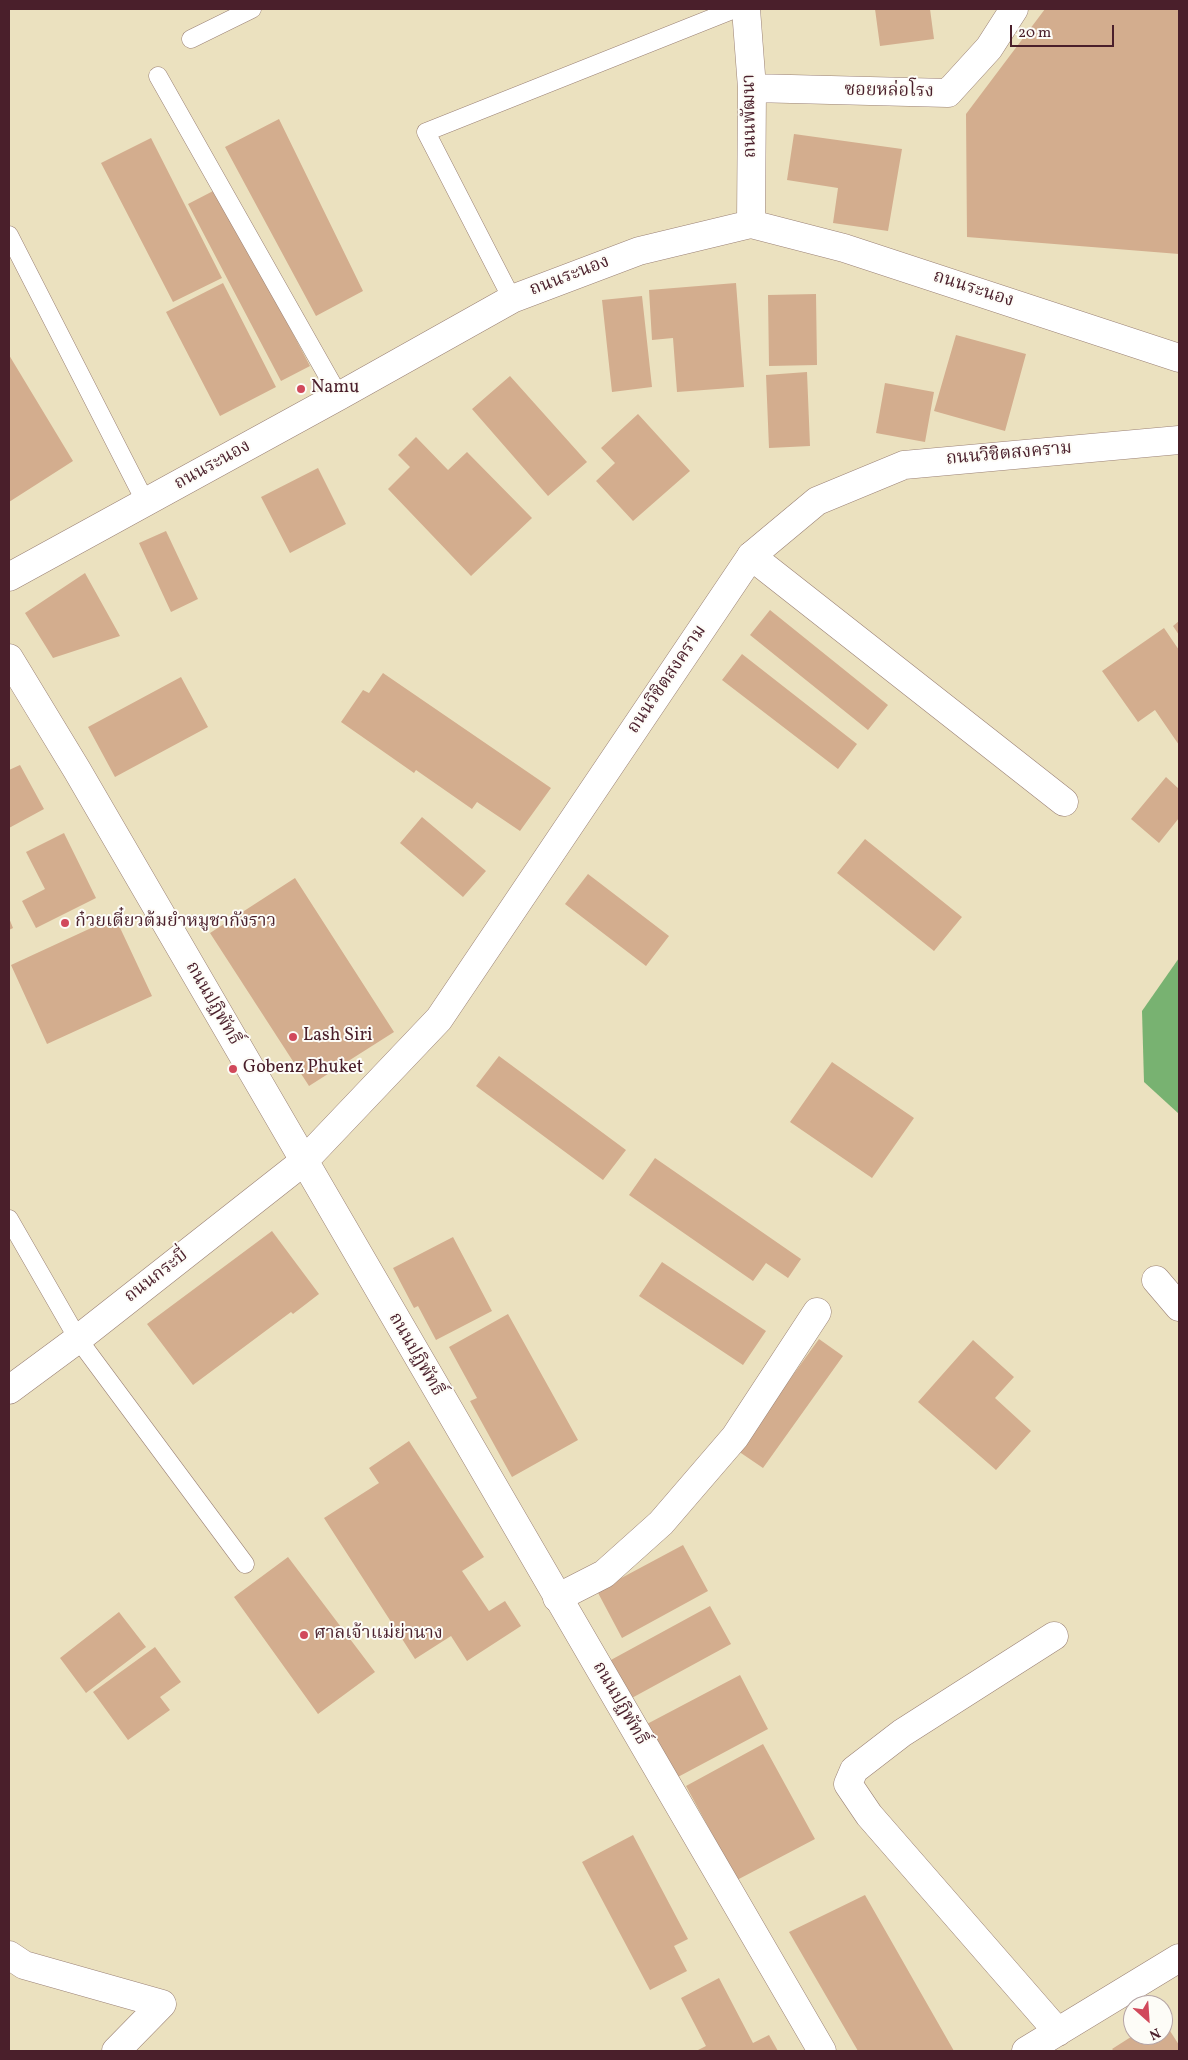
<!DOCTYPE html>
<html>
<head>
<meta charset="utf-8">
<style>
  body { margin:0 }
  #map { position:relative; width:1188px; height:2060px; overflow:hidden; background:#ebe1bf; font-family:Vollkorn,serif }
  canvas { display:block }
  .frame { position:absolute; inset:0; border:10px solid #4a1f2b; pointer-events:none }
  .north { position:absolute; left:1123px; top:1995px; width:50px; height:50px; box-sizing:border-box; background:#fdfcf7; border:1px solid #b5a4a5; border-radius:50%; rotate:154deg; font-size:14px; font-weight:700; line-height:20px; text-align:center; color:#4a1f2b }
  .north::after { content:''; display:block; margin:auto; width:18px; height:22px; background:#d1495b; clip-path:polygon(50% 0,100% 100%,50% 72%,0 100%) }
  .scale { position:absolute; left:1010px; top:25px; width:104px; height:22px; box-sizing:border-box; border:2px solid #4a1f2b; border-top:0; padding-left:6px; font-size:15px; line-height:18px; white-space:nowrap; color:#4a1f2b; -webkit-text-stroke:4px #fdfcf7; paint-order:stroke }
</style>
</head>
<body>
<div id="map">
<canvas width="1188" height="2060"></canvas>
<div class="frame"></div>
<div class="north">N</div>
<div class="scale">20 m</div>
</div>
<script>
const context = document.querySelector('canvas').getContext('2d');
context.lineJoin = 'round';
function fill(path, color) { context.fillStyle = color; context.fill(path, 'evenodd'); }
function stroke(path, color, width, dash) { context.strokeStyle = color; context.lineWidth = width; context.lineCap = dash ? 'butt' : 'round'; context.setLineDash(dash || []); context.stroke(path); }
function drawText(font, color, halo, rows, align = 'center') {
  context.font = font + ' Vollkorn,"Noto Serif Thai",serif'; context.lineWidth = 4; context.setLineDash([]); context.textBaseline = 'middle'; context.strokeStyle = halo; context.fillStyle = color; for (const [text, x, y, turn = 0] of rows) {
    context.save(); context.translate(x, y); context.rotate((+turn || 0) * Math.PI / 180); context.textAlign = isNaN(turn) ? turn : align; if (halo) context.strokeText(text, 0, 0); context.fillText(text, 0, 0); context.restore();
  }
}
const forest = new Path2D(`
  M1179,958V1114L1144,1082L1142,1011Z`);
const building = new Path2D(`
  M875,9H930L934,39L880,46Z
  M1045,9H1179V254L967,237L966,114Z
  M279,119L363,291L316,316L225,147Z
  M794,134L902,149L888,231L833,223L838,188L787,180Z
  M151,138L222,278L173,302L101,163Z
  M217,189L310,366L281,381L188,204Z
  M223,283L276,387L220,416L166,312Z
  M736,283L744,387L677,392L673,338L652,340L649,290Z
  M816,294L817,365L769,366L768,295Z
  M642,296L652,387L612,392L602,300Z
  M956,335L1026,354L1005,431L934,411Z
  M9,355L73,461L9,502Z
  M807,372L810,446L769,448L766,375Z
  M510,376L587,462L548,496L472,409Z
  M885,383L934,392L925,442L876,433Z
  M638,414L690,471L633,521L596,481L615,463L601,448Z
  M416,437L448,470L467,452L532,518L471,576L388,489L410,467L398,455Z
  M318,468L346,524L290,553L261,497Z
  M166,531L198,599L171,612L139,543Z
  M85,573L120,636L53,658L25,613Z
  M770,610L888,705L868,730L750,635Z
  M1179,621V635L1173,626Z
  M1164,628L1179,650V745L1155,710L1138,722L1102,671Z
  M742,654L857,744L838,769L722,680Z
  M383,673L551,788L520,831L477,802L472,809L416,770L414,773L341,722L363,690L369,693Z
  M181,677L208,727L115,777L88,727Z
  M20,765L44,809L9,828V770Z
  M1166,777L1179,789V818L1159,843L1131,819Z
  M422,817L486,871L463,897L400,843Z
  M64,833L96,898L36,928L22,901L45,889L26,852Z
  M865,839L962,917L934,951L837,873Z
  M588,874L669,936L646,966L565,904Z
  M295,878L394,1032L309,1086L210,933Z
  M115,917L152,996L47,1044L11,965Z
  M9,918L13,928L9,930Z
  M499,1056L626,1150L603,1180L476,1086Z
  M832,1062L914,1118L872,1178L790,1122Z
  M655,1158L801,1259L788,1278L766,1263L753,1281L629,1195Z
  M272,1231L319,1294L293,1314L291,1312L193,1385L147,1324Z
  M453,1237L492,1311L436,1340L418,1306L414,1308L393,1268Z
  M662,1262L766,1331L743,1365L639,1296Z
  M508,1314L578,1440L512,1477L470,1401L477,1398L449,1347Z
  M819,1339L843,1356L763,1468L738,1451Z
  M973,1340L1014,1377L995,1398L1031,1431L996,1470L918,1402Z
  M409,1441L484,1557L462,1571L489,1611L505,1601L521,1626L467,1661L451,1636L415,1659L324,1518L379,1483L369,1468Z
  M683,1545L708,1591L622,1638L597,1591Z
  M288,1557L375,1672L318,1714L234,1597Z
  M710,1606L731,1644L630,1699L609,1661Z
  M119,1612L146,1647L86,1693L60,1658Z
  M155,1647L181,1682L160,1697L170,1710L128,1740L93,1692Z
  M740,1675L768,1729L676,1778L647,1724Z
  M763,1744L815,1839L737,1880L686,1786Z
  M633,1835L688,1939L674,1946L687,1971L650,1990L582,1862Z
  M865,1895L954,2051H858L789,1932Z
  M719,1978L753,2043L769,2035L778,2051H696L706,2046L681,1998Z
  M1163,2020L1179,2045V2051H1114L1112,2049L1134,2035H1163Z`);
const service = new Path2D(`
  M191,39L252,9
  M158,76L339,396
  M9,235L146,503
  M512,299L426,132L735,9
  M9,1219L78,1339L245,1564`);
const minor = new Path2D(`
  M746,9L752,88L751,224
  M752,88L948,93L989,48L1014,9
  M751,556L1064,802
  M9,577L339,396L512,299L639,251L751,224L844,248L1179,358
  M1156,1280L1179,1307
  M557,1598L604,1574L661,1523L735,1437L817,1312
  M1054,1636L902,1733L854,1770L848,1784L869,1815L1058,2032
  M9,1955L24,1965L162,2004L116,2051
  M1026,2051L1179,1958`);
const tertiary = new Path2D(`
  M9,658L77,770L822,2051
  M9,1390L78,1339L303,1162L439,1019L751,556L817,501L904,465L1179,440`);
const markers = [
  [301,389,5,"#d1495b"],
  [65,923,5,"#d1495b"],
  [293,1037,5,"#d1495b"],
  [233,1069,5,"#d1495b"],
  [304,1635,5,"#d1495b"]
];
const streetNames = [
  ["ซอยหล่อโรง",889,92,1],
  ["ถนนพัฒนา",751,116,-91],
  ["ถนนระนอง",570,277,-21],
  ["ถนนระนอง",973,290,18],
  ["ถนนวิชิตสงคราม",1009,455,-5],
  ["ถนนระนอง",213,466,-29],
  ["ถนนวิชิตสงคราม",668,680,-56],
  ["ถนนปฏิพัทธิ์",212,1004,60],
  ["ถนนกระบี่",157,1277,-38],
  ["ถนนปฏิพัทธิ์",415,1355,60],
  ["ถนนปฏิพัทธิ์",619,1704,60]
];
const poiNames = [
  ["Namu",311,389],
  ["ก๋วยเตี๋ยวต้มยำหมูชากังราว",75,923],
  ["Lash Siri",303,1037],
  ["Gobenz Phuket",243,1069],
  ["ศาลเจ้าแม่ย่านาง",314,1635]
];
fill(forest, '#78b271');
fill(building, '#d3ad8e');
stroke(service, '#9a8075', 19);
stroke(minor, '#9a8075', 29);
stroke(tertiary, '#9a8075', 29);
stroke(service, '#fff', 18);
stroke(minor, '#fff', 28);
stroke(tertiary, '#fff', 28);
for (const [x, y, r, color] of markers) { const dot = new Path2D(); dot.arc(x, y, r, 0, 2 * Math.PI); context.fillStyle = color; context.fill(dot); stroke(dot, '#fdfcf7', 2); }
drawText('18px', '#4a1f2b', '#fdfcf7', streetNames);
drawText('18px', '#4a1f2b', '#fdfcf7', poiNames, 'left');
</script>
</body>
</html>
